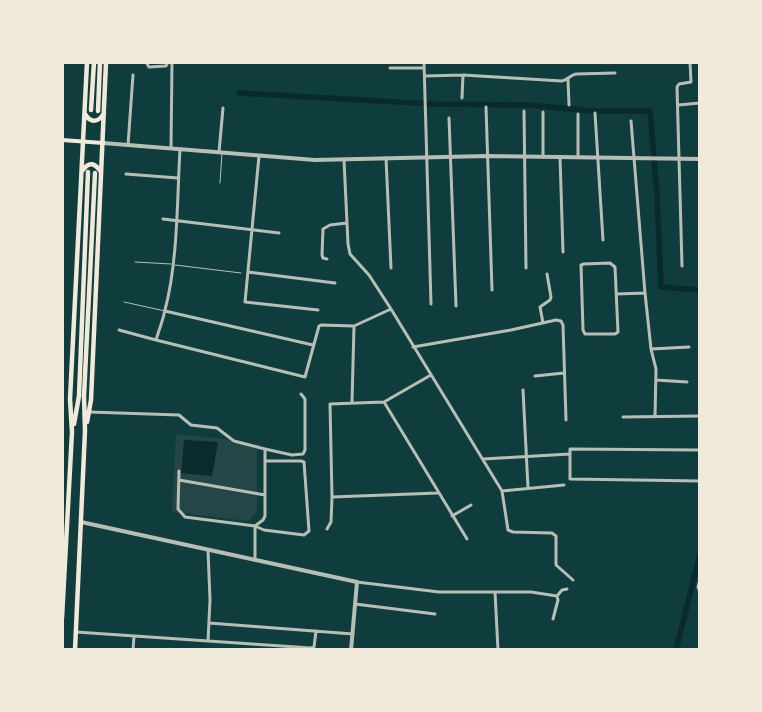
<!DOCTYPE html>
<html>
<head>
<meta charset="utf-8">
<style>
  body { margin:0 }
  #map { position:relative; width:762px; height:712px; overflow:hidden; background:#0f3d3e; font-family:Ubuntu,sans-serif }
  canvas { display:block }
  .frame { position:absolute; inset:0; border:64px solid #f1e9da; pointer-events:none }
</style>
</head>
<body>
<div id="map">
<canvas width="762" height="712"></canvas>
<div class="frame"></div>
</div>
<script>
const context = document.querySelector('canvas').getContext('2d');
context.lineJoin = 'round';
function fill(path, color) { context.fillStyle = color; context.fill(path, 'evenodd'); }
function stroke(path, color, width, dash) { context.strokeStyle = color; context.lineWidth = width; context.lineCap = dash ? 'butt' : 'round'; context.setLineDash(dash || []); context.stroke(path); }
const green = new Path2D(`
  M176,434L224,439L257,449V512L248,521L172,512Z`);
const water = new Path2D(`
  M184,440L218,442L212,476L181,473Z`);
const canal = new Path2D(`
  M239,93L433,104L528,105L595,111H650L657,194L661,287L700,290
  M676,650L700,554`);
const service = new Path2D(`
  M220,183L222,153
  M135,262L171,264
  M175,265L241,273
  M124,302L165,311`);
const minor = new Path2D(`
  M146,62L149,67L166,66L168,62
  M424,62L431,304
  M390,68H424
  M463,75L562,81C568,80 570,75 576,74L615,73
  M425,76L463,75L462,98
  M568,79L569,105
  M678,105L700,103
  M486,107L492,290
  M524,111L526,268
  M595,113L603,240
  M578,114V157
  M449,118L456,306
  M631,121L645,293L651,349L656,369L655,417
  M128,145L133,75
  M171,148L172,62
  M180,149C177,200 178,261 165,310C163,320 159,330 156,340L305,377L319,326L321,325L354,326L391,309
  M219,152L223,108
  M259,156L245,302L318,310
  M543,157V112
  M560,157L563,252
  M386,158L391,268
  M344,160L348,244L350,254L369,275L391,309L502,491L508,530L513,532L552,533L556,536V565L573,580
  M126,174L178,178
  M163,219L279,233
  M327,259L323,258L322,255L323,229L330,225L347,223
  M610,263L615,267L618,332L615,334H585L583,330L581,265L584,264Z
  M682,266L677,87L679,84L691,82L690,62
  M248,272L335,283
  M617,294L645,293
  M165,311L313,345
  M543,323L540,307L550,300L551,297L547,274
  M119,330L156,340
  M413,347L511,330L556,320L561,321L563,325L566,420
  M651,349L689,347
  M535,376L564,373
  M656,380L687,382
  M523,390L528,488
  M352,402L354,326
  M384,402L467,539
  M89,412L179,415L191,425L217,428L234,441L265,449V516L263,520L255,526L185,517L178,509L179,471
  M623,417L700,416
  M265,449L292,455L303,454L305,450V399L301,394
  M570,454V479L700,481
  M483,459L570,454V449L700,450
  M179,480L265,495
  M502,491L564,485
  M332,497L438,493
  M452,516L471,505
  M327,529L331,522L332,497L330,404L384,402L431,375
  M255,560V526L264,530L304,535L309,531L304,462L301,461H265
  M700,580L698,587L700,592
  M357,582L439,592H531L557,596L558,600L553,619
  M495,592L498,650
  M557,596L562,590L567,589
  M355,604L435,614
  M209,623L353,634
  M76,632L311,648L314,647L316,631
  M208,641L210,600L208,550
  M133,650L134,636`);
const tertiary = new Path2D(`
  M103,143L315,160L487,156L700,159
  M81,522L357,582L351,650`);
const secondary = new Path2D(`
  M62,140L103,143`);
const primary = new Path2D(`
  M91,110L94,62
  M98,111L100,62
  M85,114C91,124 99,122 104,113
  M83,170C89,161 95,163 101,172
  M87,422L91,400L106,62
  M74,424L79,396L88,172
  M62,618L72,432L70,399L87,62
  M75,650L85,431L84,396L95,173`);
fill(green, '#244646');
fill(water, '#0a2a2b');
stroke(canal, '#0a2a2b', 5.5);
stroke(service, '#b8beb3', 1);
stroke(minor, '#b8beb3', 3);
stroke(tertiary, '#b8beb3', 4);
stroke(secondary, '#f1e9da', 4);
stroke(primary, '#f1e9da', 4.5);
</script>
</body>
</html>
